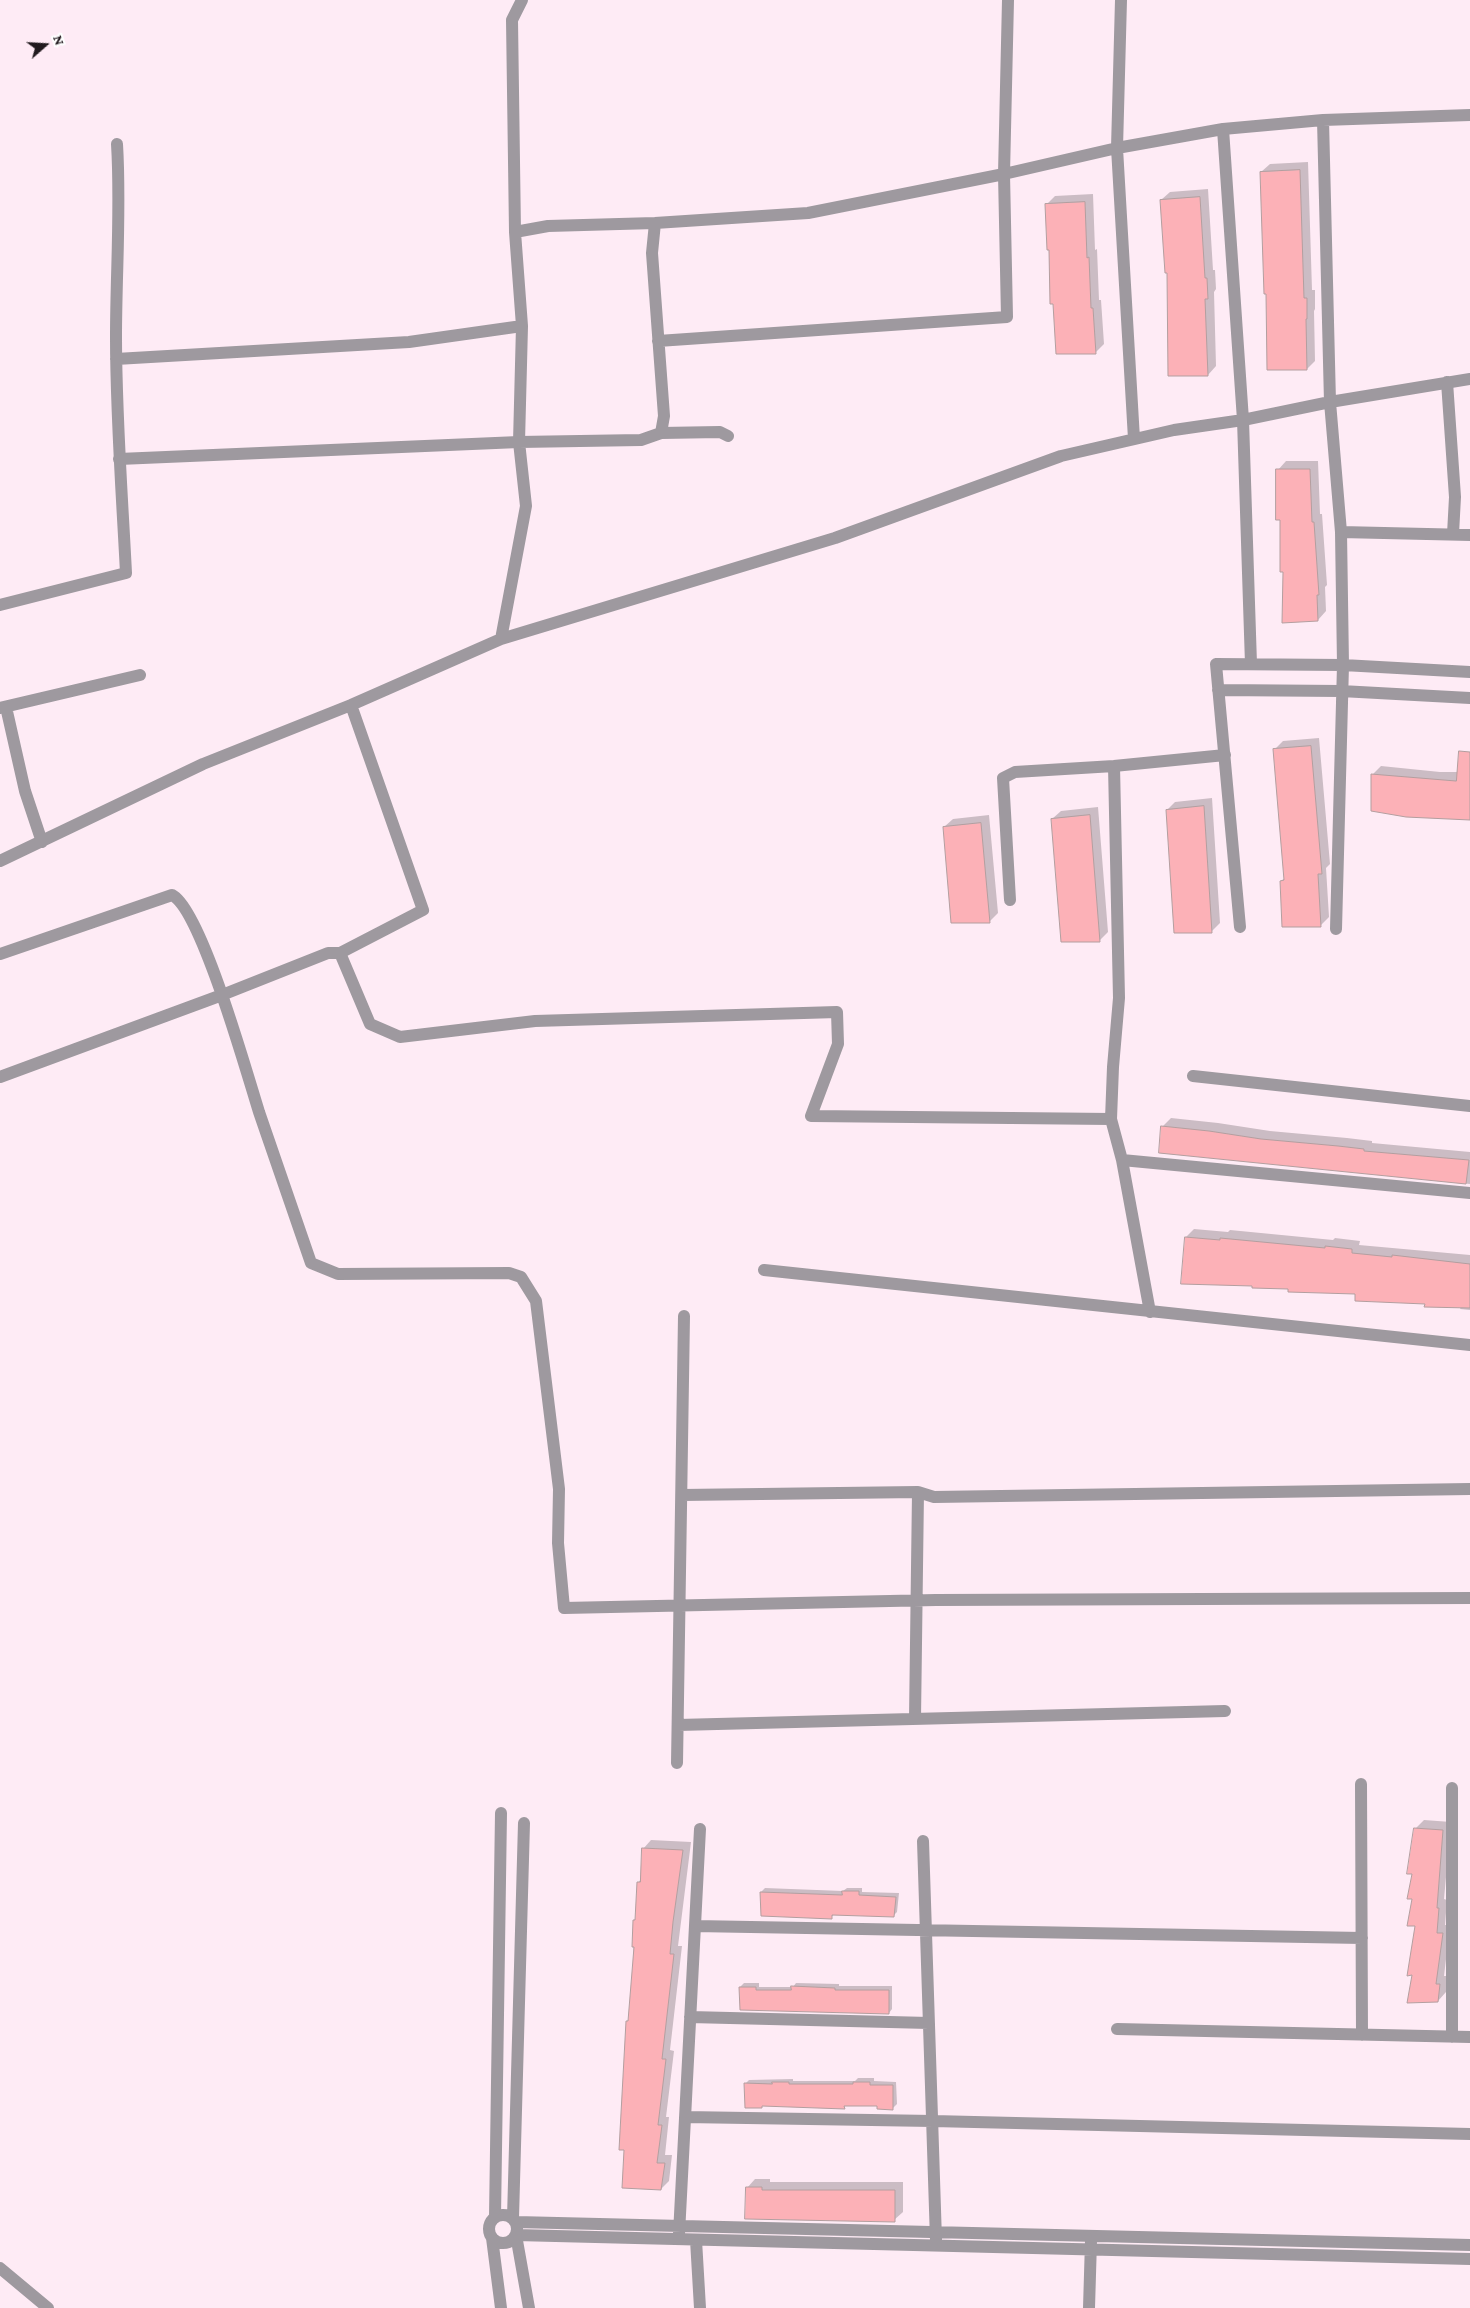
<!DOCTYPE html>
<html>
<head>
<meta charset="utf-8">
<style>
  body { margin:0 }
  #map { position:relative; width:1470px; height:2308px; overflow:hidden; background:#feebf5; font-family:"Crimson Pro",serif }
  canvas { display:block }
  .north { position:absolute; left:20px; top:20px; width:50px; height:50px; -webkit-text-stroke:4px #fefefe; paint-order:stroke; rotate:71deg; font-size:14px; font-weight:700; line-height:20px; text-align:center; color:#211a1e }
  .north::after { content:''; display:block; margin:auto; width:18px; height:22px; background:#211a1e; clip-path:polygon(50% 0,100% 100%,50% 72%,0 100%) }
</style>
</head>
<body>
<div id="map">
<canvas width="1470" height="2308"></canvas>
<div class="north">N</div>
</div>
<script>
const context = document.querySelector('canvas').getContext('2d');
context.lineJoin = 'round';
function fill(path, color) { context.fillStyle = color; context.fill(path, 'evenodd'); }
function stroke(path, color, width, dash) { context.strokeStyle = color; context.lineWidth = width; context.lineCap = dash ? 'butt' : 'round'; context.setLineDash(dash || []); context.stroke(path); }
const shadow = new Path2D(`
  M1308,162L1312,290H1315V309L1314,311L1315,361L1307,369L1268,292L1261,172L1270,164Z
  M1208,189L1213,270H1215L1216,289L1214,292L1216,366L1208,375L1168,272L1161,200L1170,192Z
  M1093,194L1095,250L1097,249L1099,300H1101L1104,344L1096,352L1054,302H1052L1046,205L1055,196Z
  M1286,461H1318L1320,514H1322L1327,585L1325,587L1326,611L1318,620L1284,571L1278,470Z
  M1319,738L1330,864L1326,868L1329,917L1320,926L1281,881L1285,878L1274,750L1283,741Z
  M1381,766L1440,772H1470V818L1372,775Z
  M1212,798L1220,923L1212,931L1167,810L1175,802Z
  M1098,807L1108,932L1099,941L1052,819L1061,811Z
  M989,815L998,913L989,922L944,827L953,819Z
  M1171,1118L1218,1123L1270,1131L1347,1138L1372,1141V1143L1470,1152V1184L1161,1152L1162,1127Z
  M1194,1229L1228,1232L1230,1230L1333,1240L1335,1238L1360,1241L1359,1245L1470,1255V1310L1460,1309L1461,1307L1356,1293L1289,1288L1186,1237Z
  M1424,1820L1451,1822L1444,1899L1447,1900L1445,1925H1450L1444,1976H1448L1446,1992L1438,2001L1414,1974L1416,1925L1413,1873L1415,1829Z
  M651,1840L691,1842L678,1946H682L670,2050L674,2051L666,2117H669L665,2155H672L669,2181L661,2189L626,2149L620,2148L627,2021L630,2018L633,1988L634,1920L636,1918L638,1883L641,1879L643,1849Z
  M765,1888L843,1891L847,1888H862V1892L899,1893L897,1912L893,1916L835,1914L831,1917L762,1915L761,1892Z
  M744,1983H759V1987H793L796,1983L839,1984V1986H892V2009L889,2013L741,2009L740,1987Z
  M858,2078H874V2081L896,2082L897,2104L893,2108L878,2105L847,2104L844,2107L745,2084L749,2080L793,2079V2081H855Z
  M755,2179H770V2182H903V2212L894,2220L747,2188Z`);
const building = new Path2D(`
  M1300,170L1304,298H1307V319H1306L1307,370H1267L1266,294H1264L1260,172Z
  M1200,197L1205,278H1207L1208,299H1205L1208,376H1168L1167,273H1165L1160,200Z
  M1085,202L1087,258L1089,257L1091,308H1093L1096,354H1056L1053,304H1050L1049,250H1047L1045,204Z
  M1276,469H1310L1312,522H1314L1319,595H1317L1318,621L1282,623L1283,572H1280V520H1276Z
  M1311,746L1322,874H1318L1321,927H1282L1280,881L1284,880L1273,749Z
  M1459,751L1470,752V820L1406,817L1371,811V774L1456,781Z
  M1204,806L1212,933H1174L1166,810Z
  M1090,815L1100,942H1061L1051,819Z
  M981,823L990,923H951L943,827Z
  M1161,1126L1209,1131L1261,1139L1338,1146L1364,1149V1151L1469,1160L1466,1184L1159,1153Z
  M1185,1237L1220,1240V1238L1325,1248V1246L1352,1249V1253L1392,1257V1255L1470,1264V1308L1424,1307L1425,1304L1355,1301V1294L1288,1292V1289L1252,1288V1286L1181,1284Z
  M1414,1828L1443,1830L1437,1908H1439L1437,1933H1443L1436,1984H1440L1438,2002L1407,2003L1412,1975L1407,1976L1415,1926H1407L1412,1899H1407L1412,1874H1407Z
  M642,1848L683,1850L673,1922L670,1954H674L662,2059H666L658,2125H662L657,2163H665L661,2190L622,2188L624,2150H619L626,2021H628L634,1947H632L633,1920H635L637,1882H640Z
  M842,1891H859V1895L896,1897L894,1917L832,1915V1919L761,1916L760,1892L842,1895Z
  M791,1986L835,1988V1990H889V2014L740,2010L739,1987H756V1990H791Z
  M772,2082H789V2084H853V2082H870V2085H893V2110L877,2109V2106H844L845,2109L762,2106V2108H745L744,2083L772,2084Z
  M746,2187H762V2190H895V2222L745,2219Z`);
const minor = new Path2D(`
  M1121,0L1117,148L1134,439
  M1323,120L1330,402L1341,532L1343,665L1336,929
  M1223,129L1243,420L1251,664
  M655,223L652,253L664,416L661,433
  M515,232L548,226L655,223L808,213L1004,174L1117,148L1223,129L1323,120L1470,115
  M658,341L1007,317L1004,174L1008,0
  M116,359L409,342L522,326L515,232L512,20L522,0
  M1447,382L1455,497L1453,534
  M119,459L519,442L641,440L661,433L720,432L728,436
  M1341,532L1470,535
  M0,605L126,573C122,494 116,416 116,337C116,273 121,208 117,144
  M501,639L526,506L519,442L522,326
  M1218,690L1341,691L1470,698
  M6,707L25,791L42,842
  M0,708L140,675
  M1114,766L1119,998L1113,1067L1111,1119L1122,1160L1150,1312
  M0,861L203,764L351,705L501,639L835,538L1061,456L1174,430L1243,420L1330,402L1470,379
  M1010,900L1003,778L1015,772L1114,766L1225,755
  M1240,927L1216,664L1343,665L1470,672
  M340,953L370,1024L400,1037L535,1021L837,1012L838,1044L811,1116L1111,1119
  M0,954L172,895C201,909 247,1074 259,1112C276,1162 294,1213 311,1263L338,1274L509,1273L521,1277L536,1301L559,1489L558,1543L564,1608L936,1600L1470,1598
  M1193,1076L1470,1106
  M0,1077L222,995L328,953H340L423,910L351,705
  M1122,1160L1470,1193
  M764,1270L1470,1345
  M682,1495L918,1492L934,1497L1470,1489
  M915,1719L918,1492
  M678,1725L1225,1711
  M677,1763L684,1316
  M1361,1784L1362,2035
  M923,1841L936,2240
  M695,1926L1362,1938
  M690,2017L929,2023
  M1117,2029L1470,2037
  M1452,2037V1788
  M685,2117L933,2121L1470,2134
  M489 2229a14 14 0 1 1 28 0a14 14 0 1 1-28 0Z
  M495,2217L501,1813
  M513,2218L524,1823
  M516,2222L1470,2245
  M679,2234L700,1829
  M492,2238L501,2308
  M696,2240L700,2308
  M0,2268L48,2308
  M529,2308L516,2235L1470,2259
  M1089,2308L1091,2241`);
fill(shadow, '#0003');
fill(building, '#fcb1b7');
stroke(building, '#b39e9f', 1);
stroke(minor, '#9e999f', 12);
</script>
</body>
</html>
